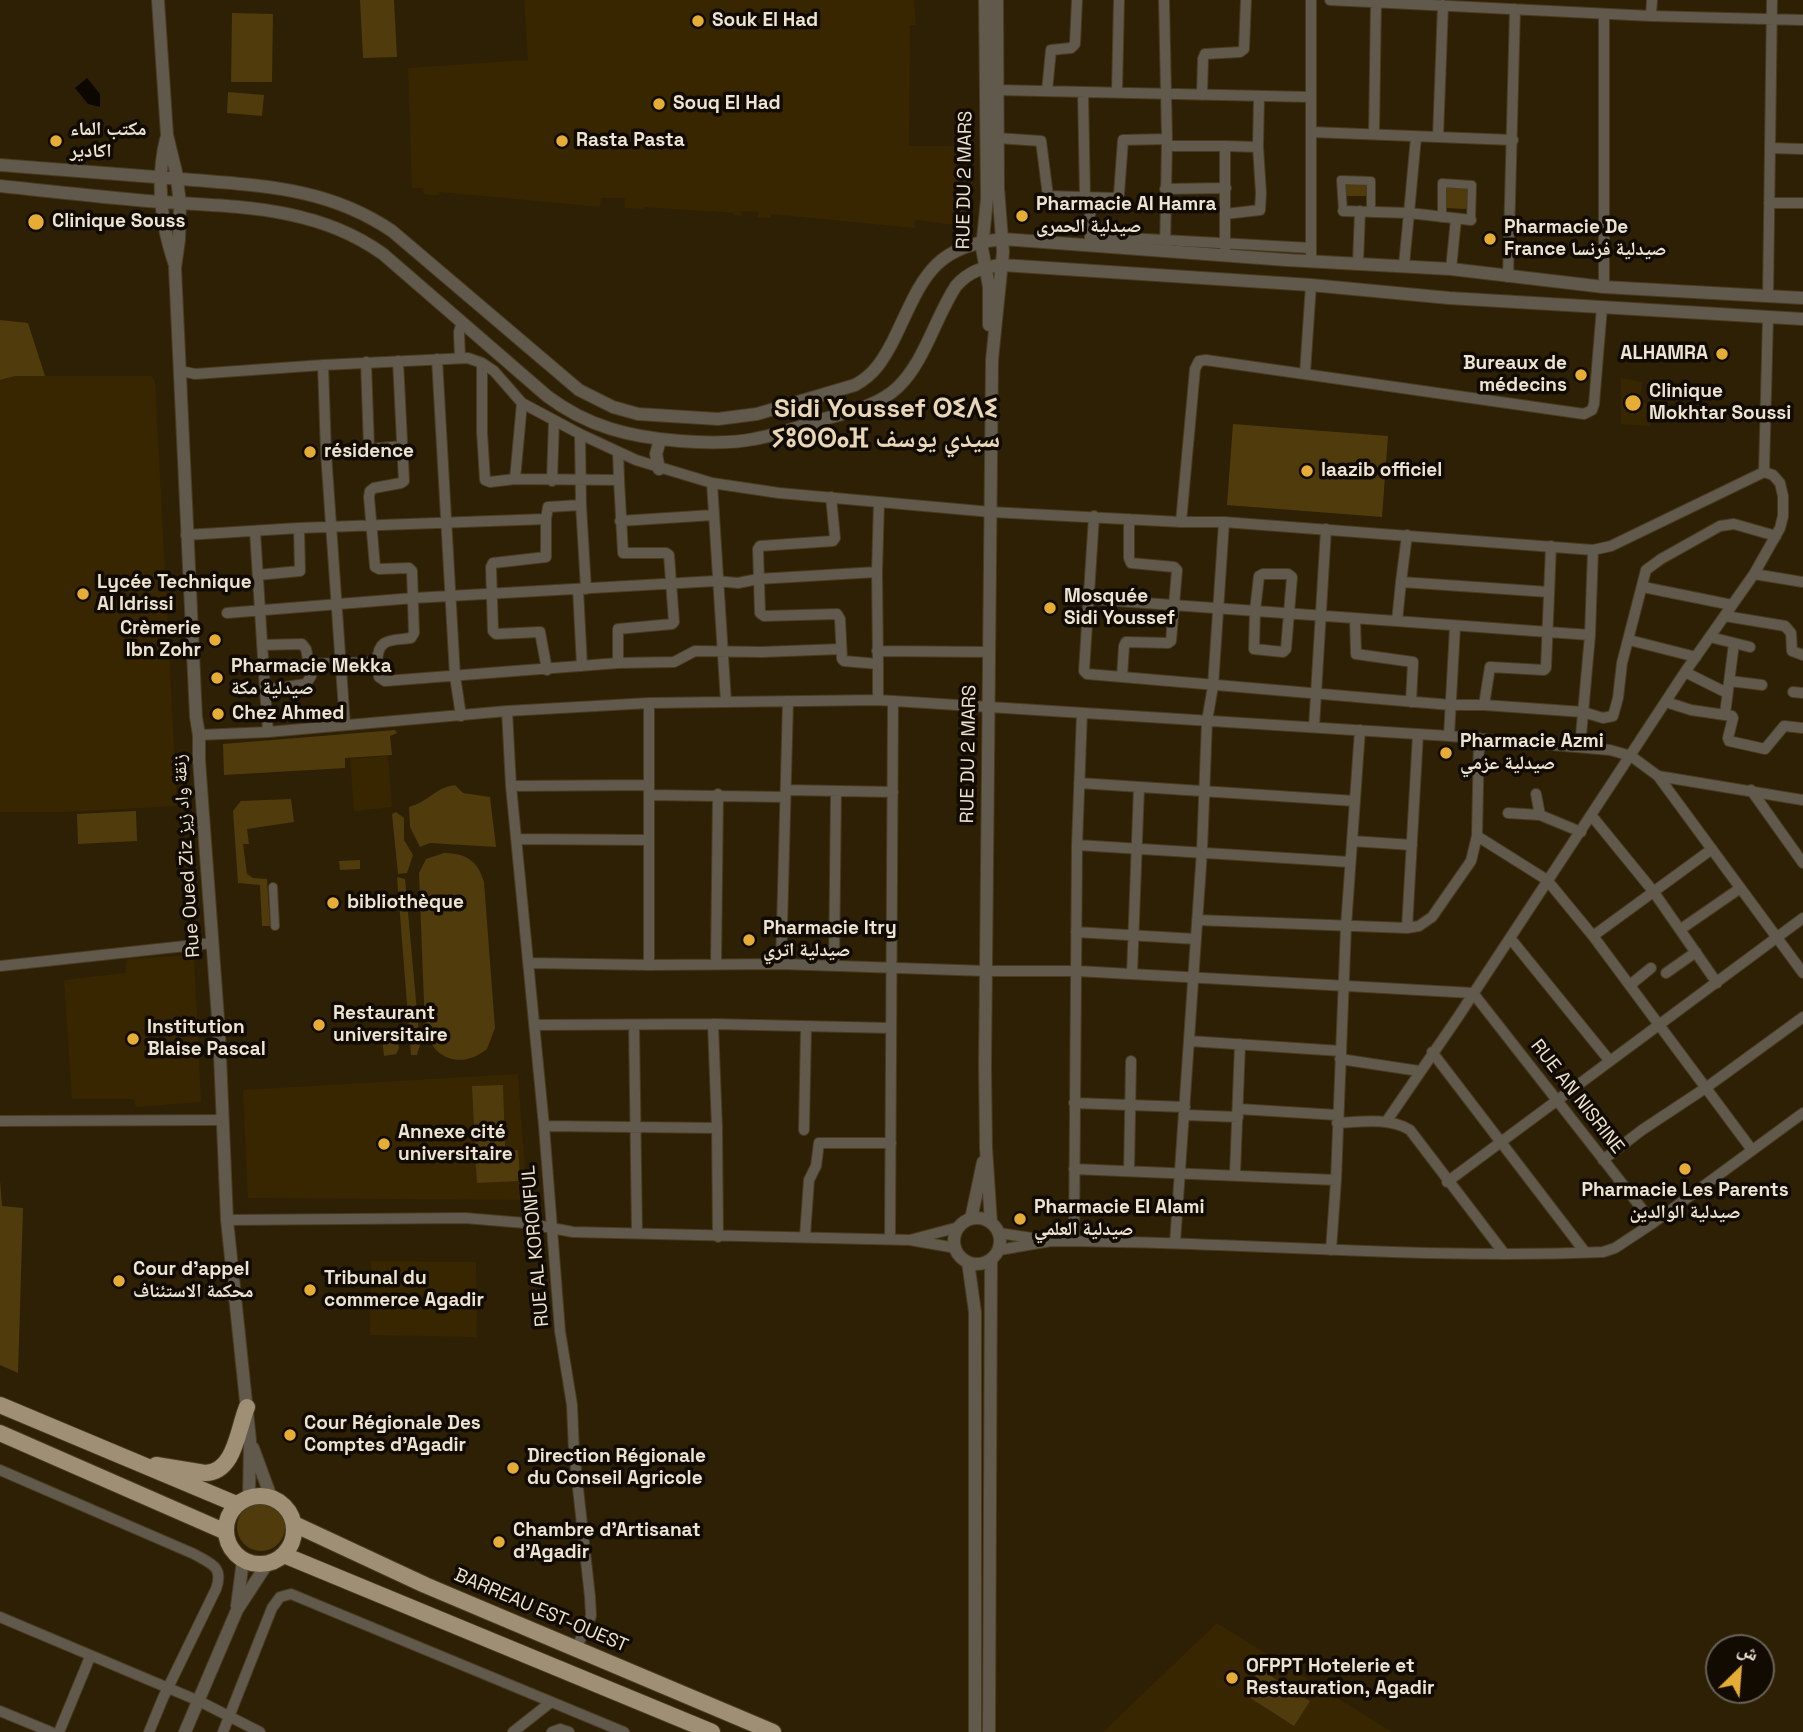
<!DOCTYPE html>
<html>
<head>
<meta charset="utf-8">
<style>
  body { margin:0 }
  #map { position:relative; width:1803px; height:1732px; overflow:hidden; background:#2e2004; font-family:"Space Grotesk","Noto Naskh Arabic",sans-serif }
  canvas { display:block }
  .north { position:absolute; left:1705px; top:1634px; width:70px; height:70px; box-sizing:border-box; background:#110b02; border:2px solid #696156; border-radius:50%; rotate:25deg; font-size:19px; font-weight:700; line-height:28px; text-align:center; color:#ece3d3 }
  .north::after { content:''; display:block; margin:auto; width:24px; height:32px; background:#e5ad36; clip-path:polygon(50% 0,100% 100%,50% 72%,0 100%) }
</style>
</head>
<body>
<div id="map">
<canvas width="1803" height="1732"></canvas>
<div class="north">ش</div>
</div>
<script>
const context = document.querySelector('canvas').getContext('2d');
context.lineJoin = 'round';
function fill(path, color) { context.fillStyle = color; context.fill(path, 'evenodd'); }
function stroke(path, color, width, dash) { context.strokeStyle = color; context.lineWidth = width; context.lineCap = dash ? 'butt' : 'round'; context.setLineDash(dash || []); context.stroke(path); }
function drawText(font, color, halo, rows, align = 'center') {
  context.font = font + ' "Space Grotesk","Noto Naskh Arabic","Noto Sans Tifinagh",sans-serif'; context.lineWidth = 7; context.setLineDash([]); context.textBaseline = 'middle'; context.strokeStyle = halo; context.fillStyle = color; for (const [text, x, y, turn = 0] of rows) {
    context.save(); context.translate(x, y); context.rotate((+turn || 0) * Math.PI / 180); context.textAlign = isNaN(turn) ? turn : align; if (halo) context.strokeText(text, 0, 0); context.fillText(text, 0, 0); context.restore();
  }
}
const built = new Path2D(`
  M524,0H914L916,25H910L909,146H968L967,155L963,156L962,171L966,172L962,213L965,214L964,226L915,220L914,228L771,214L770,218L758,217V212L742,211L741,216L734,215V213L644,207L643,209L625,208V198H601L600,207L440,192L439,195H431L424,194L423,188H412L408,68L528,60Z
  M15,376H151L155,381L177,806L66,812H0V380Z
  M1621,378L1642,382L1640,401L1650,404V426L1621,424Z
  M388,756L392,807L354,811L350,759Z
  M194,955L201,1102L136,1107L133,1099H72L64,980L125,973L127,959Z
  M518,1074L527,1200L248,1198L243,1090Z
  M371,1261L476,1262L477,1337L370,1335Z
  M1217,1623L1392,1732H1103Z`);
const green = new Path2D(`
  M360,0H394L397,57L363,58Z
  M232,13L273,14L272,82H231Z
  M228,92L264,95L262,116L227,113Z
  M1346,181H1369V196H1346Z
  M1444,186L1469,187L1468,209L1443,208Z
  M0,320L28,323L45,376H15L0,380Z
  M1233,424L1388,436L1382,517L1227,505Z
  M395,730L397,733L390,736L392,755L345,758V768L224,775L223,744Z
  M455,785L463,793L490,797L496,847L430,843L420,847L410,827L409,807C430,801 434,788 455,785Z
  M291,799L294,822L247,829L249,844H243L247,874L253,878L267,879L270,926H262L260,885L238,883L233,811L241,801Z
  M136,811L137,841L78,844L77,814Z
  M396,812L404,818V840L413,855L407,873L398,874L392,814Z
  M444,853C466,853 478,861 484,882L495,1028L487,1049C462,1069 433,1061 425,1028L419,873L426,859Z
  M360,860V869L340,870L339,861Z
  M397,877L405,879L420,1045L417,1055H411Z
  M389,1027V1033L396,1034L399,1048L396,1054L384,1056L381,1028Z
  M503,1085L505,1146L475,1147L472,1086Z
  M518,1150L520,1181L477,1183L475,1153Z
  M0,1180L2,1206L23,1208L18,1373L0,1365Z
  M237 1527a24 24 0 1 1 48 0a24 24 0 1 1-48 0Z
  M1260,1669L1310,1701L1294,1726L1244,1694Z`);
const water = new Path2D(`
  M87,78L100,94V107L88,104L75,88Z`);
const pedestrian = new Path2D(`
  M1343,211L1341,180L1371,181V211
  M1442,218V183L1472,185L1471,220
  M273,887L275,926`);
const minor = new Path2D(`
  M1164,0L1167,139L1165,251
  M1330,0L1651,16L1803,20
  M1604,14V287
  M1651,16L1652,0
  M996,90L1311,97
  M1047,91L1051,50L1071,48L1075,44L1077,0
  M1083,92L1085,198
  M1117,92L1119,0
  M1202,95L1203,59L1205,54L1240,52L1244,49L1246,0
  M1311,132L1513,140
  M1374,134L1376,1
  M1438,137L1443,5
  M997,138L1041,141L1048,196L1115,198L1119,194L1123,140L1167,139
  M1167,146H1225
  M1770,148L1803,149
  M1165,189L1226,188
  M1769,203H1803
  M1343,211L1409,213L1416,137
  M1225,214L1260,210L1261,193L1258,147
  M1090,236L1311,248
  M1090,243V198
  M1225,249V146L1258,147L1259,96
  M1311,261V0
  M1358,263L1360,211
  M1404,265L1409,213L1471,220
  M1451,269L1456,219
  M1508,277L1515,9
  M1768,296L1772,0
  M460,358L459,332L462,322
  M437,359L455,676L461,716
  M366,362L369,448
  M482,363V432L485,480L490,482L515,479L619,480L623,553H666L669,555L674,622L672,624L618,629V663
  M323,365L326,453L345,725
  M181,371L195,374L323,365L468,358L482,363L494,371L522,403L580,434L636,460L712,483L779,493L991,512L1181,522H1224L1593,550L1611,546L1764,472L1768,317
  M1305,373L1311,285
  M580,434L581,505L586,589
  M618,452L619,480
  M326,453L403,446
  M515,479L522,403
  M552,481L554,420
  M712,483L726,702
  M831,497L835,538L833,541L760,546L758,549L760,613L764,616L837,614L840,619L842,659L844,661L878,664V700
  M1094,516L1084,671L1087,674L1451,705H1484L1490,667L1544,670L1546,668L1551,546
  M546,519L548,507L581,505
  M620,521L713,515
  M1181,522L1195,369L1199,361L1206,360L1584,414L1592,410L1594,404L1602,307
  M255,531L265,690L306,684L311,676L309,664L377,662L379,677L385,681L618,663L674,662L695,651L762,652L841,649
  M186,535L299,528L546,519V557L493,563L491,567L493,631L496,634L540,632L547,670
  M1263,574H1288L1292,577L1286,649L1283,652L1254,649L1255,611L1259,576Z
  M1754,574L1803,582
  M258,575L300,571L299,528
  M1401,582L1407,535
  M1643,587L1732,605
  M578,589L582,666
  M1089,599L1590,635
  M227,613L414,598L716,581L738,583L758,579L877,572
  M1725,616L1785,626L1791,633L1792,651L1803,655
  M1355,619L1356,654L1413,662L1411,702
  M1397,621L1401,582L1549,592
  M1710,637L1734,643L1725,714
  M1629,640L1696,657
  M1734,643L1750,647
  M262,645L302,644L306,649L309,664
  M877,651L990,652
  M377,662C378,637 391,641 411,638L414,633L412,571L409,568L379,569L375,567L369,497L370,491L374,488L401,483L404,481L398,361
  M878,664L877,572L879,502
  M1685,672L1727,693
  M1122,677L1124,646L1126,642L1168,643L1171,641L1177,570L1174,567L1131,563L1129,558V519
  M1730,681L1762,685
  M265,690L268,732
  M1793,692L1803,693
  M1666,702L1691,710L1732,716L1733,718L1728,738L1729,741L1765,749L1784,726L1803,728
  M649,703V965
  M1484,705L1583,712L1603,718L1613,716L1618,698L1622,663L1646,570L1661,559L1720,526L1734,524L1776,536
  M507,711L511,786L544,1126L560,1331L572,1405L574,1452L590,1597L591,1616L576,1649
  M1314,727L1326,529
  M199,735L268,732L507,711L649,703L878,700L1449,736L1610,750L1631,756L1658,776L1803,973
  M1449,736L1455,627
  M1479,738L1477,836L1547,880L1593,936L1752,1150
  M1580,747L1590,635L1593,550
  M1658,776L1803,800
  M1079,783L1355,801
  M511,786L647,785
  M786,790L893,792
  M1751,790L1803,863
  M1536,794L1540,815L1581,832
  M649,795L785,797
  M1508,813L1540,815
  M1591,815L1653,891L1717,983
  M516,839L649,840
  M1352,841L1412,845
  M1077,845L1350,862
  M1197,920L1407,928L1419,926L1432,917L1471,861L1477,836
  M1407,928L1418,734
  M1681,929L1739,889
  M1076,932L1196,939
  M1593,936L1712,849
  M1510,938L1609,1060
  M529,963L649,965L781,964L986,971H1077L1473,993L1653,1223
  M716,964L718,794
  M781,964L788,701
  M0,966L213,943
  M834,966L836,791
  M1666,973L1696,952
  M1132,974L1139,787
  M1630,985L1651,968
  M713,1024L717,1128L718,1237
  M534,1025L713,1024L891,1028
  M634,1025L637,1233
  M1189,1041L1341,1051
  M1432,1052L1585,1252
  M1340,1059L1419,1071
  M1074,1103L1185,1107
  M1239,1109L1337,1115
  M1185,1115L1238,1117
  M0,1121L222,1120
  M1386,1122L1458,1017L1685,672L1754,574L1780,528L1783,516V496L1780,483L1773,475L1764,472
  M1337,1123C1360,1122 1389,1117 1410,1130L1503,1252
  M544,1126L717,1128
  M804,1130L806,1028
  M1603,1160L1642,1130L1707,1087L1803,1017
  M1074,1169L1336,1180
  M1129,1171L1131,1061
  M1235,1174L1240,1044
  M1447,1182L1803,918
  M227,1220L465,1218L525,1223L573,1232L910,1240
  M805,1236L809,1180L816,1166L819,1143H891
  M890,1239L893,701
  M1051,1241C1235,1241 1419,1260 1603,1252L1615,1248L1653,1223L1803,1113
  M1074,1241L1077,845L1082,713
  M1175,1243L1202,851L1207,721L1213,686L1224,522
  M956,1248L910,1240L959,1227
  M999,1250L1051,1241L999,1233
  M1331,1250L1336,1180L1346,926L1360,730
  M0,1470L194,1554C211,1564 224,1566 216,1589L163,1698L149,1732
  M0,1617L199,1701L260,1732
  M0,1711L51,1732
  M59,1732L90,1657
  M223,1732L272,1608L280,1597L291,1594L624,1732
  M513,1732L551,1702
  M552,1732L560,1729L569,1732`);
const tertiary = new Path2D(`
  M158,0L167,135L176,172L180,203L179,240L175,268L196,717L199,735V760L219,1032L227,1220L250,1440L249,1497
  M985,0L987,199L982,248L989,287V325
  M166,139C156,181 161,225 175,265
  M0,165C61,170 121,174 182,179C259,186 326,186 392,231L579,390L613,407L638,414L718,419L757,414L855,385C874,375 883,360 893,341C922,282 929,246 1003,239L1287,260L1451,269L1604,287L1803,298
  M0,186C49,191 99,197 148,201C231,207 314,204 383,254L547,396C588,427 630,437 680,441C705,443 729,444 754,439C777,435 799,427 821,420C847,412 877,407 898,387C925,361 935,318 956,286C969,271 983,267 1002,265L1311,285L1449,298L1803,319
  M659,469L656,454L660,440
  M954 1241a23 23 0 1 1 46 0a23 23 0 1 1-46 0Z
  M971,1219L983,1162
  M991,1223L986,1148L985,1066L992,360L1003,252L998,188L997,0
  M968,1262L975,1312V1732
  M253,1448L271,1497
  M237,1606L243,1560
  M185,1732L237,1610L267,1564
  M989,1732L991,1260`);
const primary = new Path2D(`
  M0,1405L236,1504
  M0,1433L226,1532
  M156,1465L205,1473C235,1473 238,1428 247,1407
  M226 1530a34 34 0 1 1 68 0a34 34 0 1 1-68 0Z
  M294,1524L425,1585L773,1732
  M284,1555L712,1732`);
const markers = [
  [698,21,7,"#e5ad36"],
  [659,104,7,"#e5ad36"],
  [56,141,7,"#e5ad36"],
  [562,141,7,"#e5ad36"],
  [1022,216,7,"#e5ad36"],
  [36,222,9,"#e5ad36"],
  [1490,239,7,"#e5ad36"],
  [1722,354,7,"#e5ad36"],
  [1581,375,7,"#e5ad36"],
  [1633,403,9,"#e5ad36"],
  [310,452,7,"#e5ad36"],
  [1307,471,7,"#e5ad36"],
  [83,594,7,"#e5ad36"],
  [1050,608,7,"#e5ad36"],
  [215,640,7,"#e5ad36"],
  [217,678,7,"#e5ad36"],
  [218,714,7,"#e5ad36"],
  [1446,753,7,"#e5ad36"],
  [333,903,7,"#e5ad36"],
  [749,940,7,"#e5ad36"],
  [319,1025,7,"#e5ad36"],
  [133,1039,7,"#e5ad36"],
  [384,1144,7,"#e5ad36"],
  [1685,1169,7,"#e5ad36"],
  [1020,1219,7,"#e5ad36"],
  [119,1281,7,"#e5ad36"],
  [310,1290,7,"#e5ad36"],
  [290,1435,7,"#e5ad36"],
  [513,1468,7,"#e5ad36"],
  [499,1542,7,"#e5ad36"],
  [1232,1678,7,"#e5ad36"]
];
const poiNames = [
  ["Souk El Had",712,21],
  ["Souq El Had",673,104],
  ["مكتب الماء",70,130],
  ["اكادير",70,152],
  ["Rasta Pasta",576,141],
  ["Pharmacie Al Hamra",1036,205],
  ["صيدلية الحمرى",1036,227],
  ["Clinique Souss",52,222],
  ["Pharmacie De",1504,228],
  ["France صيدلية فرنسا",1504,250],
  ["ALHAMRA",1708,354,"right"],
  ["Bureaux de",1567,364,"right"],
  ["médecins",1567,386,"right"],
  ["Clinique",1649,392],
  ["Mokhtar Soussi",1649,414],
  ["résidence",324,452],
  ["laazib officiel",1321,471],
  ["Lycée Technique",97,583],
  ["Al Idrissi",97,605],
  ["Mosquée",1064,597],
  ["Sidi Youssef",1064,619],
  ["Crèmerie",201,629,"right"],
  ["Ibn Zohr",201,651,"right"],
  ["Pharmacie Mekka",231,667],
  ["صيدلية مكة",231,689],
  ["Chez Ahmed",232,714],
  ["Pharmacie Azmi",1460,742],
  ["صيدلية عزمي",1460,764],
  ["bibliothèque",347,903],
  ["Pharmacie Itry",763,929],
  ["صيدلية اتري",763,951],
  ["Restaurant",333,1014],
  ["universitaire",333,1036],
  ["Institution",147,1028],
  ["Blaise Pascal",147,1050],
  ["Annexe cité",398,1133],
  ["universitaire",398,1155],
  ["Pharmacie Les Parents",1685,1191,"center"],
  ["صيدلية الوالدين",1685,1213,"center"],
  ["Pharmacie El Alami",1034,1208],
  ["صيدلية العلمي",1034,1230],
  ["Cour d'appel",133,1270],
  ["محكمة الاستئناف",133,1292],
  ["Tribunal du",324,1279],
  ["commerce Agadir",324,1301],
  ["Cour Régionale Des",304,1424],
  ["Comptes d'Agadir",304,1446],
  ["Direction Régionale",527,1457],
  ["du Conseil Agricole",527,1479],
  ["Chambre d'Artisanat",513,1531],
  ["d'Agadir",513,1553],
  ["OFPPT Hotelerie et",1246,1667],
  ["Restauration, Agadir",1246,1689]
];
const streetNames = [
  ["RUE DU 2 MARS",965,180,-89],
  ["RUE DU 2 MARS",969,754,-89],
  ["Rue Oued Ziz زنقة واد زيز",187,856,-94],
  ["RUE AN NISRINE",1577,1097,52],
  ["RUE AL KORONFUL",536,1246,-95],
  ["BARREAU EST-OUEST",541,1611,23]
];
const districtNames = [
  ["Sidi Youssef ⵙⵉⴷⵉ",886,410],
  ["ⵢⵓⵙⵙⴰⴼ سيدي يوسف",886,440]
];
fill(built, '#382601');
fill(green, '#503b0d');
fill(water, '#0d0701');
stroke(pedestrian, '#493b21', 10);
stroke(minor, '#493b21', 12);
stroke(tertiary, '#493b21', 14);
stroke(primary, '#493b21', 18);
stroke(pedestrian, '#60594c', 8);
stroke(minor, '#60594c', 10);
stroke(tertiary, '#60594c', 12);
stroke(primary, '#9e8f75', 16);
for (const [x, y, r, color] of markers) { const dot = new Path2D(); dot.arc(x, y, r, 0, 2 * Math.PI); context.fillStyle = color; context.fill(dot); stroke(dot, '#110b02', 2.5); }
drawText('bold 19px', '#ece3d3', '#110b02', poiNames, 'left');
drawText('19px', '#ece3d3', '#110b02', streetNames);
drawText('bold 26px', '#e8d6b6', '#110b02', districtNames);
</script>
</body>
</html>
